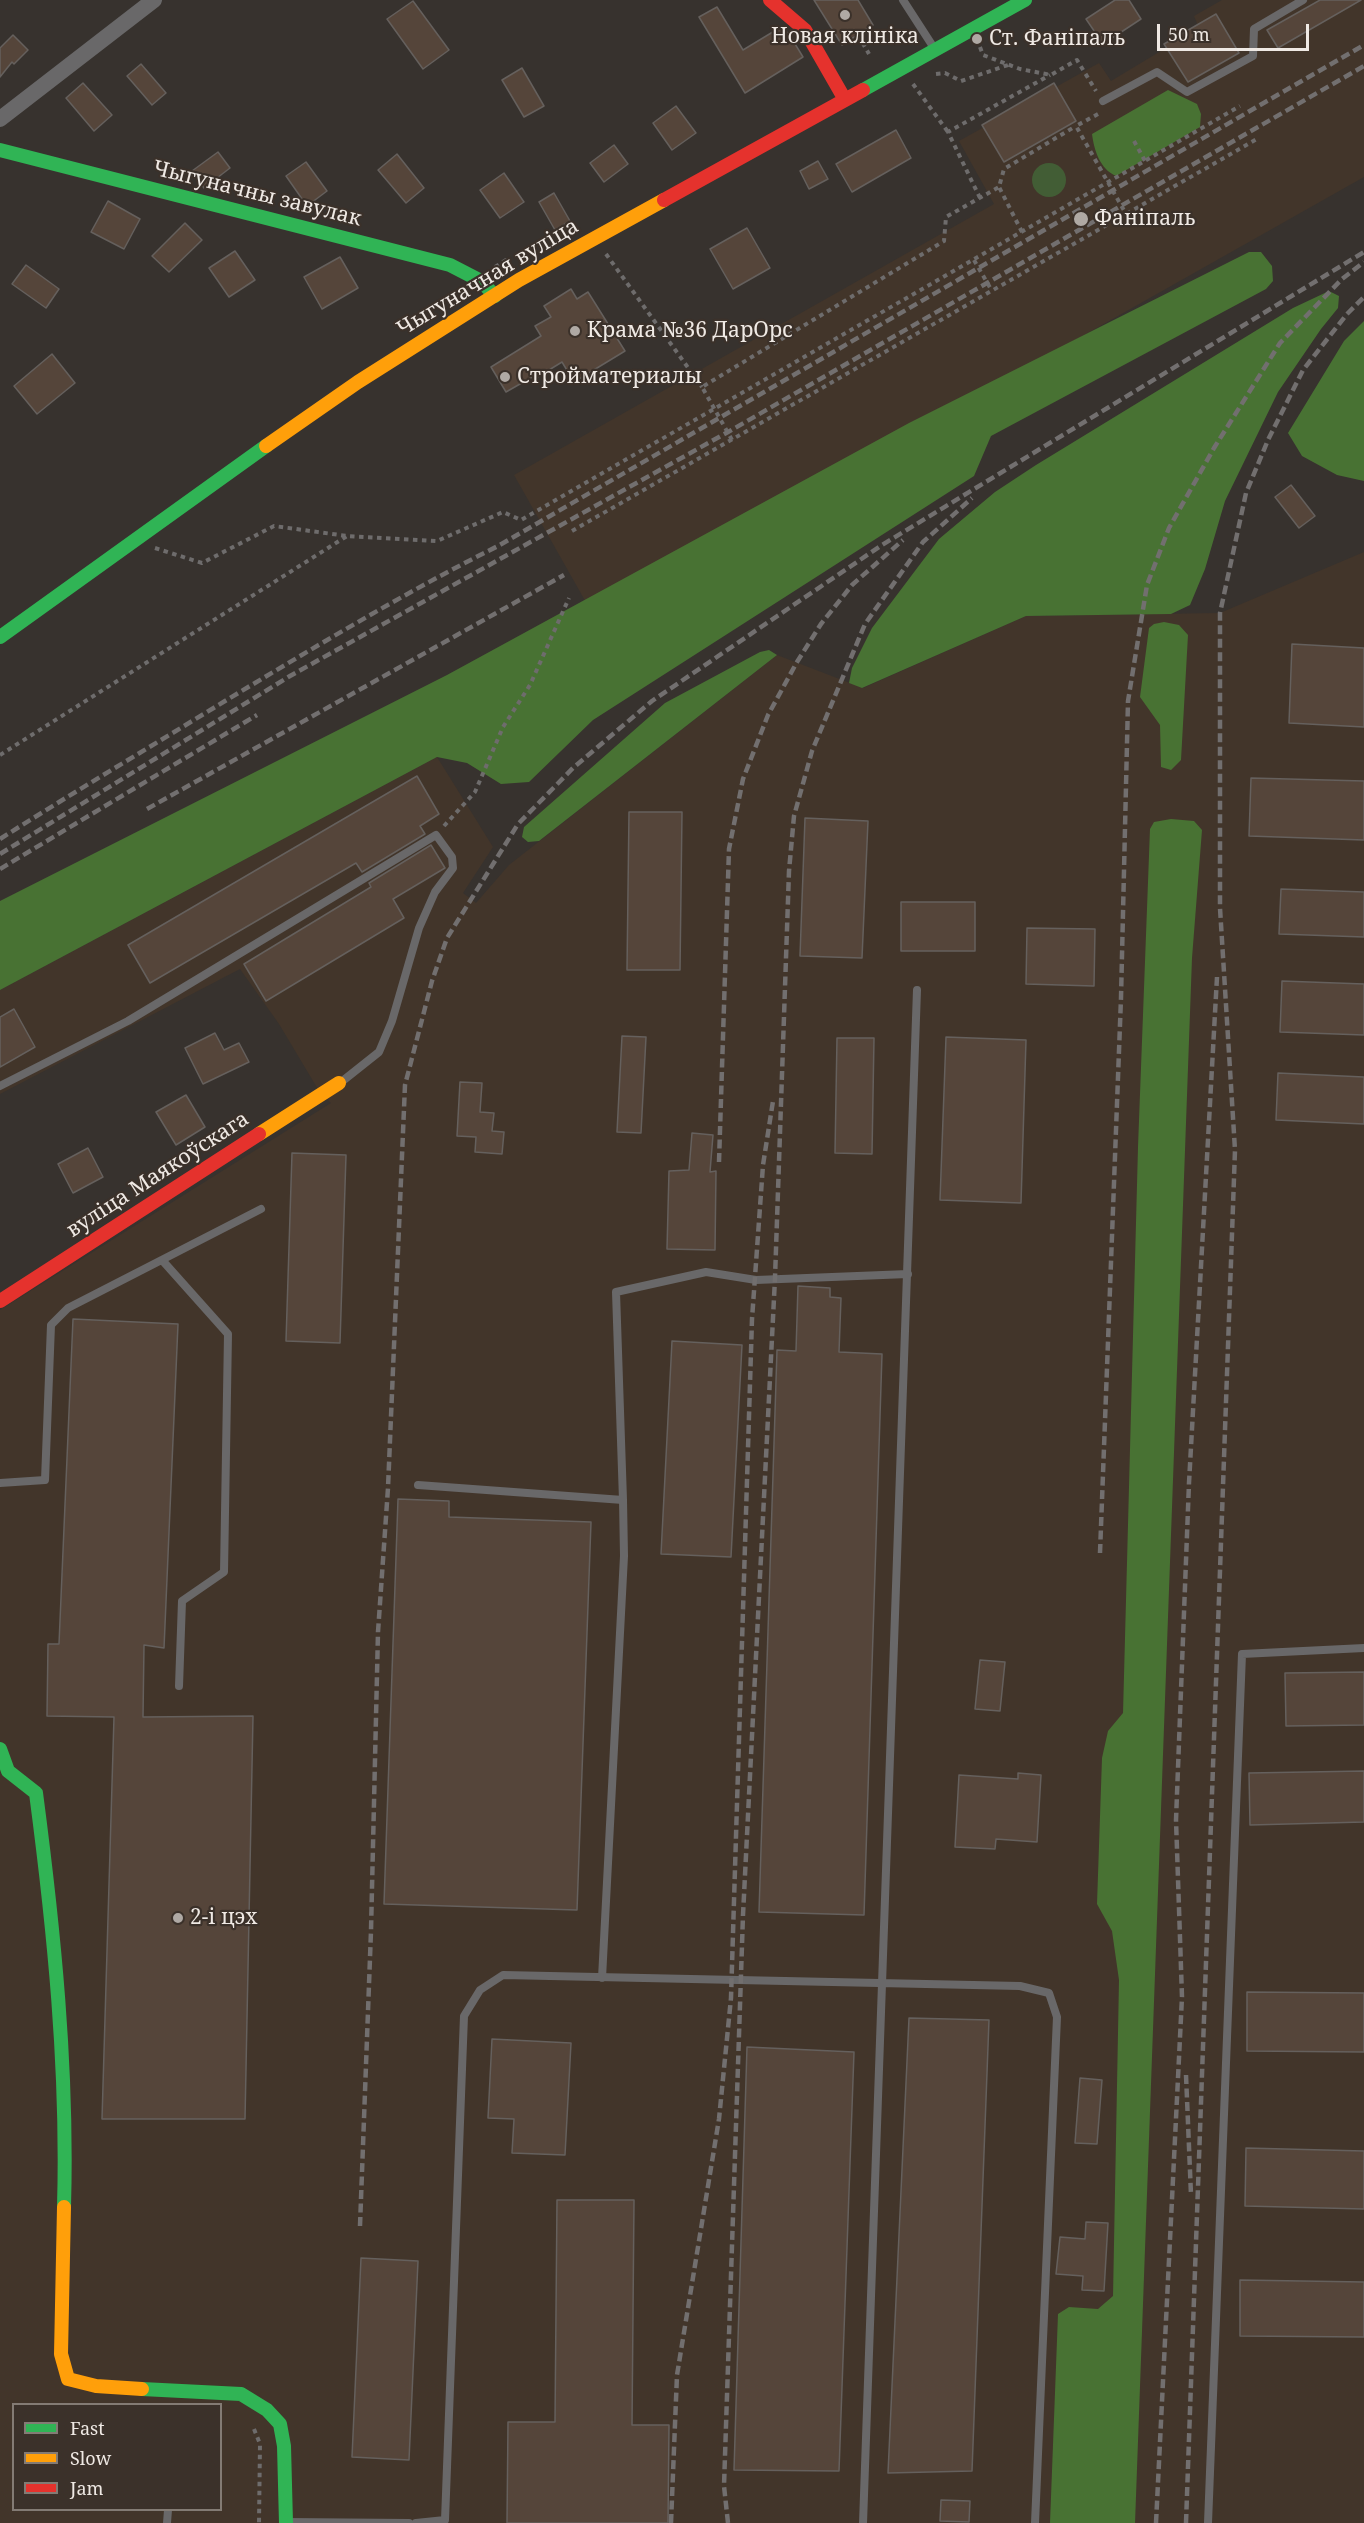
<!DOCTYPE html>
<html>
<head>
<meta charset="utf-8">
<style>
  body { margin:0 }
  #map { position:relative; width:1364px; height:2523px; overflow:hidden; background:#37322e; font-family:"Noto Serif",serif }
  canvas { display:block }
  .legend { position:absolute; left:12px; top:2403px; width:210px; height:108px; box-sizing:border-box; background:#3b312a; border:2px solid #837b74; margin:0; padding:8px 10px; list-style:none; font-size:18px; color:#efe9e4 }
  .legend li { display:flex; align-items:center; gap:12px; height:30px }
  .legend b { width:30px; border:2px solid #837b74 }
  .scale { position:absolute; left:1157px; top:24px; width:152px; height:27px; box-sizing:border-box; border:3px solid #efe9e4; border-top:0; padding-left:8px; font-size:18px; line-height:21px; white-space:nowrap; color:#efe9e4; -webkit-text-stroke:4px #3b312a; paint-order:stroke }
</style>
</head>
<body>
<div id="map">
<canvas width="1364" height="2523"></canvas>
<ul class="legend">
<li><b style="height:8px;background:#30b455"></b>Fast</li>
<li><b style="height:8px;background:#ff9f0a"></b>Slow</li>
<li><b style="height:8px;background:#e5322d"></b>Jam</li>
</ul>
<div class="scale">50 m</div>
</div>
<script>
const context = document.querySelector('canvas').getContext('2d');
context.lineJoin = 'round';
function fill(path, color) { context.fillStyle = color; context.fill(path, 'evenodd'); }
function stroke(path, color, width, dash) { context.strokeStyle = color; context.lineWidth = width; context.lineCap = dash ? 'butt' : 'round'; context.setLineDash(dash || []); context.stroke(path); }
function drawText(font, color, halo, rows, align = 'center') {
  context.font = font + ' "Noto Serif",serif'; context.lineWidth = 4.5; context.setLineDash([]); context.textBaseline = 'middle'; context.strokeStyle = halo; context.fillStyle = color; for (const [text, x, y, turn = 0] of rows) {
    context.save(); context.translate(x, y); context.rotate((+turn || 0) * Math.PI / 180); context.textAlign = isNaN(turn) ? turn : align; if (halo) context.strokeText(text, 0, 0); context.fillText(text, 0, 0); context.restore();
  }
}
const built = new Path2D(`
  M1222,0H1364V177L592,613L514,475L994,204L959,141L1099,63L1111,81L1199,28L1194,16Z
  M1364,552V2523H0V1310L331,1103L319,1091L279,1024L240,969L0,1094V990L437,757L493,847L463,893L476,903L509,865L777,655L863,688L1026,616L1220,613ZM14,2404H220V2510H14Z`);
const green = new Path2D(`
  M1032 180a17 17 0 1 1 34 0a17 17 0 1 1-34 0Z`);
const forest = new Path2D(`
  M1168,90L1197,104L1201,114L1200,127L1116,176C1100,169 1094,150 1092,134Z
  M1249,252H1261L1272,266L1273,281L1266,289L991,436L974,476L593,720L529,782L501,784L467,763L437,757L0,990V901L447,675L909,423Z
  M1329,291L1339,296L1338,308L1321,329L1278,392L1225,501L1205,569L1190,605L1171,614L1026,616L862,688L849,683L852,668L872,628L939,539L995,492L1036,465L1293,308Z
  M1364,321V481L1337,475L1302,456L1288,433L1344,341Z
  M1164,622L1179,625L1188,635L1181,760L1171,770L1161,767L1160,725L1140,697L1149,628L1154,624Z
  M769,650L777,655L539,841L528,842L522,837L524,827L665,703L760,652Z
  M1171,819L1194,821L1202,830L1192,958L1135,2523H1050L1058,2314L1069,2307L1098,2309L1113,2296L1119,1980L1112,1931L1097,1904L1102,1758L1108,1731L1123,1713L1138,1147L1150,829L1154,822Z`);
const building = new Path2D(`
  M814,0H858L873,25L842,45Z
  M1115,0H1129L1141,19L1103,44L1086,19Z
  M1320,0H1361L1278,48L1267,30Z
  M413,1L449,50L423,69L387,19Z
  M717,7L743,50L781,27L789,34L803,57L745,93L699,17Z
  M1216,14L1239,53L1188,82L1164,44Z
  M13,35L28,50L14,64L12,62L0,77V48Z
  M141,64L166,93L152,105L127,76Z
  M522,68L544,106L524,117L502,80Z
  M83,83L112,115L94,131L66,98Z
  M1054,83L1076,121L1004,162L982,125Z
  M676,106L696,133L672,150L653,123Z
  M896,130L911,158L852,192L836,164Z
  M614,145L628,164L604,182L590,163Z
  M218,152L230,168L204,188L192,171Z
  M397,154L424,188L406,203L378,170Z
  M818,161L828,179L809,189L800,171Z
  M306,162L327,191L307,206L286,176Z
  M504,173L524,202L500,218L480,190Z
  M554,193L570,221L555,230L539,202Z
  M108,201L140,219L124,249L91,232Z
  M185,223L202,240L169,272L152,256Z
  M747,228L770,268L733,289L710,249Z
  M235,251L255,280L229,297L209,268Z
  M340,257L358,288L322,309L304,277Z
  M26,265L59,289L46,308L12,284Z
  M571,289L577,299L588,292L625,351L574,382L562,362L536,378L534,376L506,392L491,367L541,336L535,326L551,317L544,306Z
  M52,354L75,383L37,414L14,386Z
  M1291,485L1315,516L1299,528L1275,497Z
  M1292,644L1364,648V727L1289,723Z
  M417,776L439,814L420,826L425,834L362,872L356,863L150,983L128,945Z
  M1251,778L1364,781V840L1249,836Z
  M629,812H682L680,970H627Z
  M805,818L868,821L862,958L800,956Z
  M431,845L445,868L393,899L404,918L266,1001L244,964L371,887L369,883Z
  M1281,889L1364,892V937L1279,934Z
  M901,902H975V951H901Z
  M1027,928L1095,929L1094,986L1026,984Z
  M1282,981L1364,984V1035L1280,1032Z
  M14,1009L35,1047L0,1067V1017Z
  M215,1033L224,1050L239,1043L249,1062L203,1084L185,1048Z
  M622,1036L646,1037L641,1133L617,1132Z
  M946,1037L1026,1040L1021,1203L940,1200Z
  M837,1038H874L872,1154L835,1153Z
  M1278,1073L1364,1077V1124L1276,1120Z
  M460,1082L482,1083L480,1112L494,1113L492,1131L504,1132L502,1154L475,1152L476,1137L457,1136Z
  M186,1095L205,1127L176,1145L156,1112Z
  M692,1133L713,1135L710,1172L716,1171L715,1250L667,1249L669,1171L689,1170Z
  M88,1148L103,1177L73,1193L58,1164Z
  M292,1153L346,1155L340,1343L286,1341Z
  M798,1286L830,1288V1297L841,1298L839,1352L882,1354L864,1915L759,1912L777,1350L796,1351Z
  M73,1319L178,1324L164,1648L144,1645L143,1717L253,1716L245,2119H102L114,1717L47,1716L48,1644H59Z
  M672,1341L742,1345L731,1557L661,1554Z
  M398,1499L449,1501V1517L591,1522L577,1910L384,1904Z
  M980,1660L1005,1662L1000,1711L975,1709Z
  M1364,1672V1725L1286,1726L1285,1673Z
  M1364,1771V1822L1250,1825L1249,1773Z
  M1018,1773L1041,1775L1037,1842L996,1839L995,1849L955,1847L959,1775L1018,1779Z
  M1247,1992L1364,1993V2052L1247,2051Z
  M909,2018L989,2020L972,2471L888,2473Z
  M492,2039L571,2043L565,2155L512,2153L514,2119L488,2118Z
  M747,2047L854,2052L839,2471L734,2470Z
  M1080,2078L1102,2080L1097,2144L1075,2143Z
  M1246,2148L1364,2151V2209L1245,2206Z
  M557,2200H634L632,2425H669L668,2523H507L508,2422H555Z
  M1086,2222L1108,2223L1104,2291L1082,2290L1083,2276L1056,2274L1060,2237L1085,2239Z
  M361,2258L418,2261L409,2460L352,2457Z
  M1240,2280L1364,2282V2337L1240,2336Z
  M941,2500L970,2501L969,2522L940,2521Z`);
const path = new Path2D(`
  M858,35L869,54
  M980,47L983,55L1020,69L1051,75L1077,60L1096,91
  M936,74L945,73L961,81L1008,65
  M913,84L948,132
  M1098,114L1076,126L1126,214
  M1134,141L1145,161
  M980,198L948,132L1050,75
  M1022,232L999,187L1004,169L1076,126
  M606,254L702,387
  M974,260L992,291
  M495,267L506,260L508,263
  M732,440L702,387L944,241L946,217L999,187
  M572,531L1257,139
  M155,548L202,563L274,526L347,536L437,541L503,512L521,520L1240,106
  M0,755L347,536
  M444,826L475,792L503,727L530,685L569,598
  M254,2429L260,2444L259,2523`);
const lane = new Path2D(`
  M903,0L934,48
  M1103,101L1157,72L1187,92L1253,56L1254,29L1303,0
  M0,1086L128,1021L436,835L452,857L453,868L435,892L419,928L392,1021L379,1052L340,1083
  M162,1260L228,1334L224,1572L182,1601L179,1686
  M0,1483L45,1480L51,1325L68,1308L261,1209
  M418,1485L623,1500L616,1292L706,1272L756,1280L908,1274
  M602,1978L624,1556L623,1500
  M286,2522L409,2523
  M167,2523L168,2510
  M416,2523L445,2520L464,2016L480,1990L503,1975L1020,1986L1049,1993L1057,2017L1035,2523
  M863,2523L917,990
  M1208,2523L1242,1654L1364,1648`);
const street = new Path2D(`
  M0,119L154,0`);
const fast = new Path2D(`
  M863,90L1025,0
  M0,150L450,265L481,281L495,296
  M0,637L266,446
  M0,1749L8,1771L36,1793C54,1930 68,2069 64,2207
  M142,2389L241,2394L267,2410L280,2424L284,2446L286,2523`);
const slow = new Path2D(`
  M266,446L358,382L519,280L664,200
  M259,1134L339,1083
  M64,2207L61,2354L68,2379L96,2386L142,2389`);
const jam = new Path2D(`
  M770,0L805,30L844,98
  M664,200L863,90
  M0,1301L259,1134`);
const rail = new Path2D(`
  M147,809L564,575
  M0,839C74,792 150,747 225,701C315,647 404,593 498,546L1364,45
  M0,854L290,676L728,432L1364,66
  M0,869L257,715
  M719,1162L729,849L743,779L768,715L797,662L821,624L852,585L903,540
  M1100,1553L1121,998L1128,701L1147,585L1169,528L1214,448L1280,343L1342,279L1364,262
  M1186,2075L1191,2195
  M360,2226L371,1931L378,1632L388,1488L405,1085L432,981L447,938L518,824L573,768L652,701L882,545L1364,252
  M671,2523L677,2375L719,2119L731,1998L752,1319L763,1165L773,1101
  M728,2523L724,2486L743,1915L775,1278L789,871L794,816L812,751L865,624L923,542L972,498
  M1156,2523L1182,1997L1176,1820L1189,1483L1217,977
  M1186,2523L1235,1150L1220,908V613L1246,493L1268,440L1303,370L1347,314L1364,297`);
const markers = [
  [845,15,6,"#afa9a4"],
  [977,39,6,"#afa9a4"],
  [1081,219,8,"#afa9a4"],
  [575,331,6,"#afa9a4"],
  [505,377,6,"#afa9a4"],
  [178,1918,6,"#afa9a4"]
];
const poiNames = [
  ["Новая клініка",845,37,"center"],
  ["Ст. Фаніпаль",989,39],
  ["Фаніпаль",1094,219],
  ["Крама №36 ДарОрс",587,331],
  ["Стройматериалы",517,377],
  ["2-і цэх",190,1918]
];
const streetNames = [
  ["Чыгуначны завулак",257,194,14],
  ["Чыгуначная вуліца",488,278,-31],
  ["вуліца Маякоўскага",158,1175,-33]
];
fill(built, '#42352a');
fill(green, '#425d35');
fill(forest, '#487233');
fill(building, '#55453a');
stroke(building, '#65605d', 1.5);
stroke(path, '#6e6c6c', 4, [4.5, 4.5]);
stroke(lane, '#696869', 8);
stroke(street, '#696869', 16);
stroke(fast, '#30b455', 14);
stroke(slow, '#ff9f0a', 14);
stroke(jam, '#e5322d', 14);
stroke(rail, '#726f6f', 4.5, [9, 4.5]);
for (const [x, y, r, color] of markers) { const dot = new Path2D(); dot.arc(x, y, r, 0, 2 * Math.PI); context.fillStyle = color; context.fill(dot); stroke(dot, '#3b312a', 2); }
drawText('21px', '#efe9e4', '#3b312a', poiNames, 'left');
drawText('21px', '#efe9e4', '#3b312a', streetNames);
</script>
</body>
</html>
